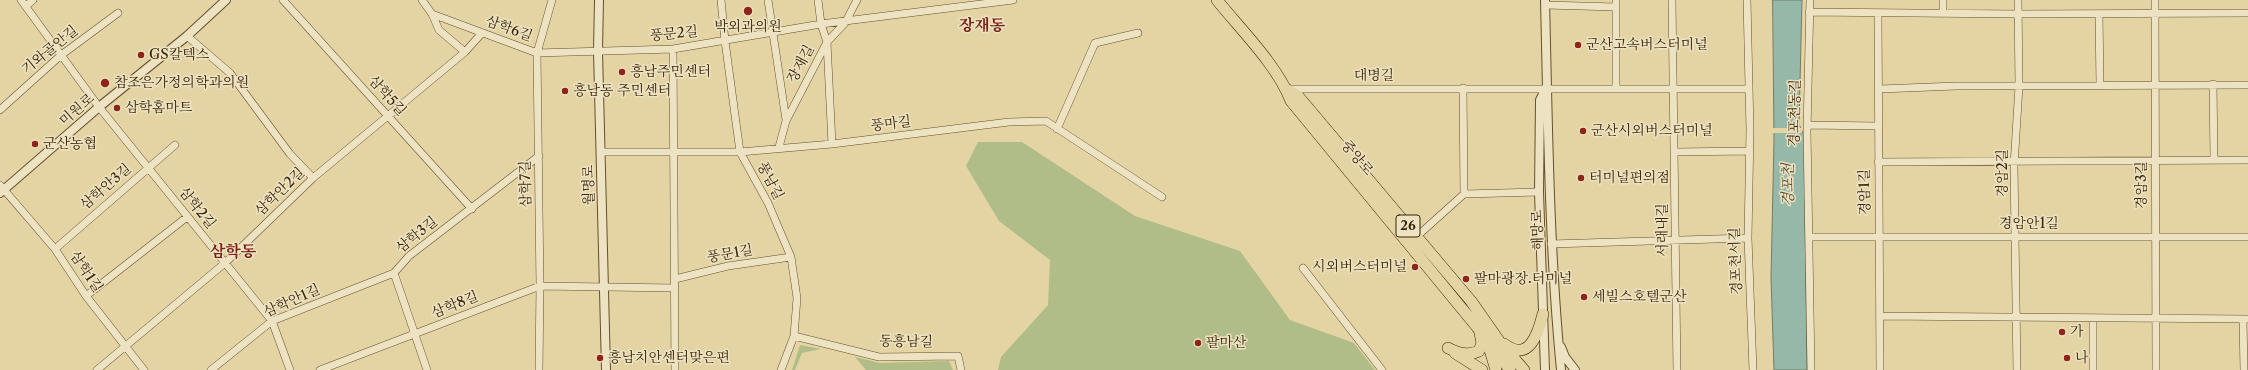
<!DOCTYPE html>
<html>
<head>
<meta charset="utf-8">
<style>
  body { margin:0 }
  canvas { display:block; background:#e4d4a3 }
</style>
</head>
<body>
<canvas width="2248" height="370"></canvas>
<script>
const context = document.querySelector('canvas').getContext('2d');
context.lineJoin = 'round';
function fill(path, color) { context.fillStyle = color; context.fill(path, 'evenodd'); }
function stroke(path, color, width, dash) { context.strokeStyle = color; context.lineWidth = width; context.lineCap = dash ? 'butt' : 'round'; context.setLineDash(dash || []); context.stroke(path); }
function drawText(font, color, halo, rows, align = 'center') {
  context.font = font + ' "Libre Caslon Text","Noto Serif KR",serif'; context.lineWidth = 3; context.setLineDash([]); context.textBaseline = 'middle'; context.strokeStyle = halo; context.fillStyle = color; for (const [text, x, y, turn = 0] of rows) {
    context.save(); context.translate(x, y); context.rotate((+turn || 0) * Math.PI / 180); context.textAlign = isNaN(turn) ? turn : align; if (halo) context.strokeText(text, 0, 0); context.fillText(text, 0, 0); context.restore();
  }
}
const green = new Path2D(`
  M978,142H1022L1135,216L1240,251L1290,320L1354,343L1375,370H998L1001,357L1048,305L1050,260L999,221L966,166Z
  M800,345L821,349L802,353L795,370H792Z
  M855,357L880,363L949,361L953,370H866Z`);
const water = new Path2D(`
  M1773,0H1802L1799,124L1804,136L1807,370H1774L1771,278L1774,140Z`);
const pier = new Path2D(`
  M1772,128H1802V133H1772Z`);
const minor = new Path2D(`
  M21,0L99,107L272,321L290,370
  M283,0L472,209
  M422,0L432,14L537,53L673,49L821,24L1013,0
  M721,0L725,41L740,152L768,203L791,257L797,298L794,336L781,370
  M768,0L786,120
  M818,0L821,24L827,42L832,144
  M1672,0L1677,370
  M1747,0L1750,130L1748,238L1753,370
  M1810,0L1807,131L1811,370
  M1943,0V13
  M2155,0L2156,370
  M1546,5L1616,7
  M26,6L33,0
  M1809,12L2018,14L2248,13
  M432,14L439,30L465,52
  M1878,14L1880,370
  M2099,14L2100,85
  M187,36L230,73L290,154L313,178
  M673,49L675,370
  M2213,84L2214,160
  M1463,88L1464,194
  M1288,89H1747
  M1616,89V0
  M1880,89L1956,86L2248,85
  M0,110L60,56L118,13
  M1808,125L1878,126
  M1057,129L1095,43L1138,33
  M779,147L786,121L827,42L845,23L857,0
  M601,152H740L832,144L1009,122L1046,121L1162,197
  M1675,152L1749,151
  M1878,162L2248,160
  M0,185L55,249L86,296L144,370
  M1464,194L1539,192
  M1810,237H2248
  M1415,238L1464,194
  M1551,244L1748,238
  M55,249L175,145
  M1303,268L1382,370
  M394,273L427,370
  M675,279L728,266L791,257
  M86,296L187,217
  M1880,316L2248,319
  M2093,319V370
  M2243,319L2244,370
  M794,336L879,357L958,356L961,370
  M97,370L225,263L313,178L465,52L482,33
  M211,370L272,321L394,273L409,256L539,156
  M320,370L540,286L675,288
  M539,370L540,286L537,53L552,0
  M2017,370L2014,166L2019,86L2018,0`);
const tertiary = new Path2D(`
  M599,0L598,51L606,370
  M1545,0C1548,124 1549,247 1561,370
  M1545,90L1540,100L1539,192L1545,370
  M0,193L99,107L187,36L226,0
  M1561,347L1565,357L1575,370`);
const primary = new Path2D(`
  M1217,0C1241,30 1277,65 1291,101L1477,327L1510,370
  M1286,89L1298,96L1471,301L1499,341L1524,370
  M1504,344C1529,363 1538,334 1543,314
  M1448,348C1457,353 1469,356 1479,351L1482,343L1480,333
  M1490,350L1496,370
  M1455,353L1482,370`);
const markers = [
  [748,11,5,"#8f2418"],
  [1578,45,4,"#8f2418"],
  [141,55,4,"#8f2418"],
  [622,72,4,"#8f2418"],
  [105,83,5,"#8f2418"],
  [565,91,4,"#8f2418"],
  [117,108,4,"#8f2418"],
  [1583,131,4,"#8f2418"],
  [35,144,4,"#8f2418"],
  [1581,178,4,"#8f2418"],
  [1415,267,4,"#8f2418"],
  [1466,279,4,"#8f2418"],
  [1584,297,4,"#8f2418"],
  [2062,332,4,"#8f2418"],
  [1198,343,4,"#8f2418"],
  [600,358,4,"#8f2418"],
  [2067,358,4,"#8f2418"]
];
const shields = [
  [1408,226,24]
];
const shieldNames = [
  ["26",1408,226]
];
const poiNames = [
  ["박외과의원",748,27,"center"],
  ["군산고속버스터미널",1586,45],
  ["GS칼텍스",149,55],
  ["흥남주민센터",630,72],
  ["참조은가정의학과의원",114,83],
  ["흥남동 주민센터",573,91],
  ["삼학홈마트",125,108],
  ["군산시외버스터미널",1591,131],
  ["군산농협",43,144],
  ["터미널편의점",1589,178],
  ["시외버스터미널",1407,267,"right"],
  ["팔마광장.터미널",1474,279],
  ["세빌스호텔군산",1592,297],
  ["가",2070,332],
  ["팔마산",1206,343],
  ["흥남치안센터맞은편",608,358],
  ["나",2075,358]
];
const streetNames = [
  ["삼학6길",509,29,20],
  ["풍문2길",674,34,-5],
  ["기와골안길",50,50,-39],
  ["장재길",801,64,-62],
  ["대명길",1374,76],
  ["삼학5길",387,96,48],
  ["미원로",77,110,-41],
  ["경포천동길",1795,113,-89],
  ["풍마길",891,124,-7],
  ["중앙로",1357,158,50],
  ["경암2길",2003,173,-90],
  ["풍남길",770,181,63],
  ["삼학7길",526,184,-91],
  ["월명로",589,185,-91],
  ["경암3길",2142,185,-90],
  ["삼학안3길",106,187,-41],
  ["삼학안2길",280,192,-44],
  ["경암1길",1865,192,-91],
  ["삼학2길",197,208,51],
  ["경암안1길",2029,224],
  ["해망로",1538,230,-92],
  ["서래내길",1663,230,-90],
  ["삼학3길",417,235,-39],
  ["풍문1길",730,254,-10],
  ["경포천서길",1736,261,-92],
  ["삼학1길",86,272,56],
  ["삼학안1길",292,301,-24],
  ["삼학8길",455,305,-22],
  ["동흥남길",906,342,1]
];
const waterNames = [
  ["경포천",1789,185,-90]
];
const quarterNames = [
  ["장재동",982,26],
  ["삼학동",233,252]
];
fill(green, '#b0bd88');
fill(water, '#95b8a8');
stroke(water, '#717d67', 1);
fill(pier, '#e4d4a3');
stroke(minor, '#65502d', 8);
stroke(tertiary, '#65502d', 10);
stroke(primary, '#3b2406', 12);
stroke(minor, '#ede3c3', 7);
stroke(tertiary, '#ede3c3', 8);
stroke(primary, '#e4d4a3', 11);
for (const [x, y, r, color] of markers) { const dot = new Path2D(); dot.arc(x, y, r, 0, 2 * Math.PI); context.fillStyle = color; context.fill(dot); stroke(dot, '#ede3c3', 1.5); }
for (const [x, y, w] of shields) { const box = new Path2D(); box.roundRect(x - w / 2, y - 11, w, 22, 3); context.fillStyle = '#ede3c3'; context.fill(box); stroke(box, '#3b2406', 1); }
drawText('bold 13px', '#3b2406', null, shieldNames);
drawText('14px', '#3b2406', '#ede3c3', poiNames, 'left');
drawText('14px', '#3b2406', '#ede3c3', streetNames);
drawText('italic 15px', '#52492e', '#ede3c3', waterNames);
drawText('bold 16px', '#7a1f14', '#ede3c3', quarterNames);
</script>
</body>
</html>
